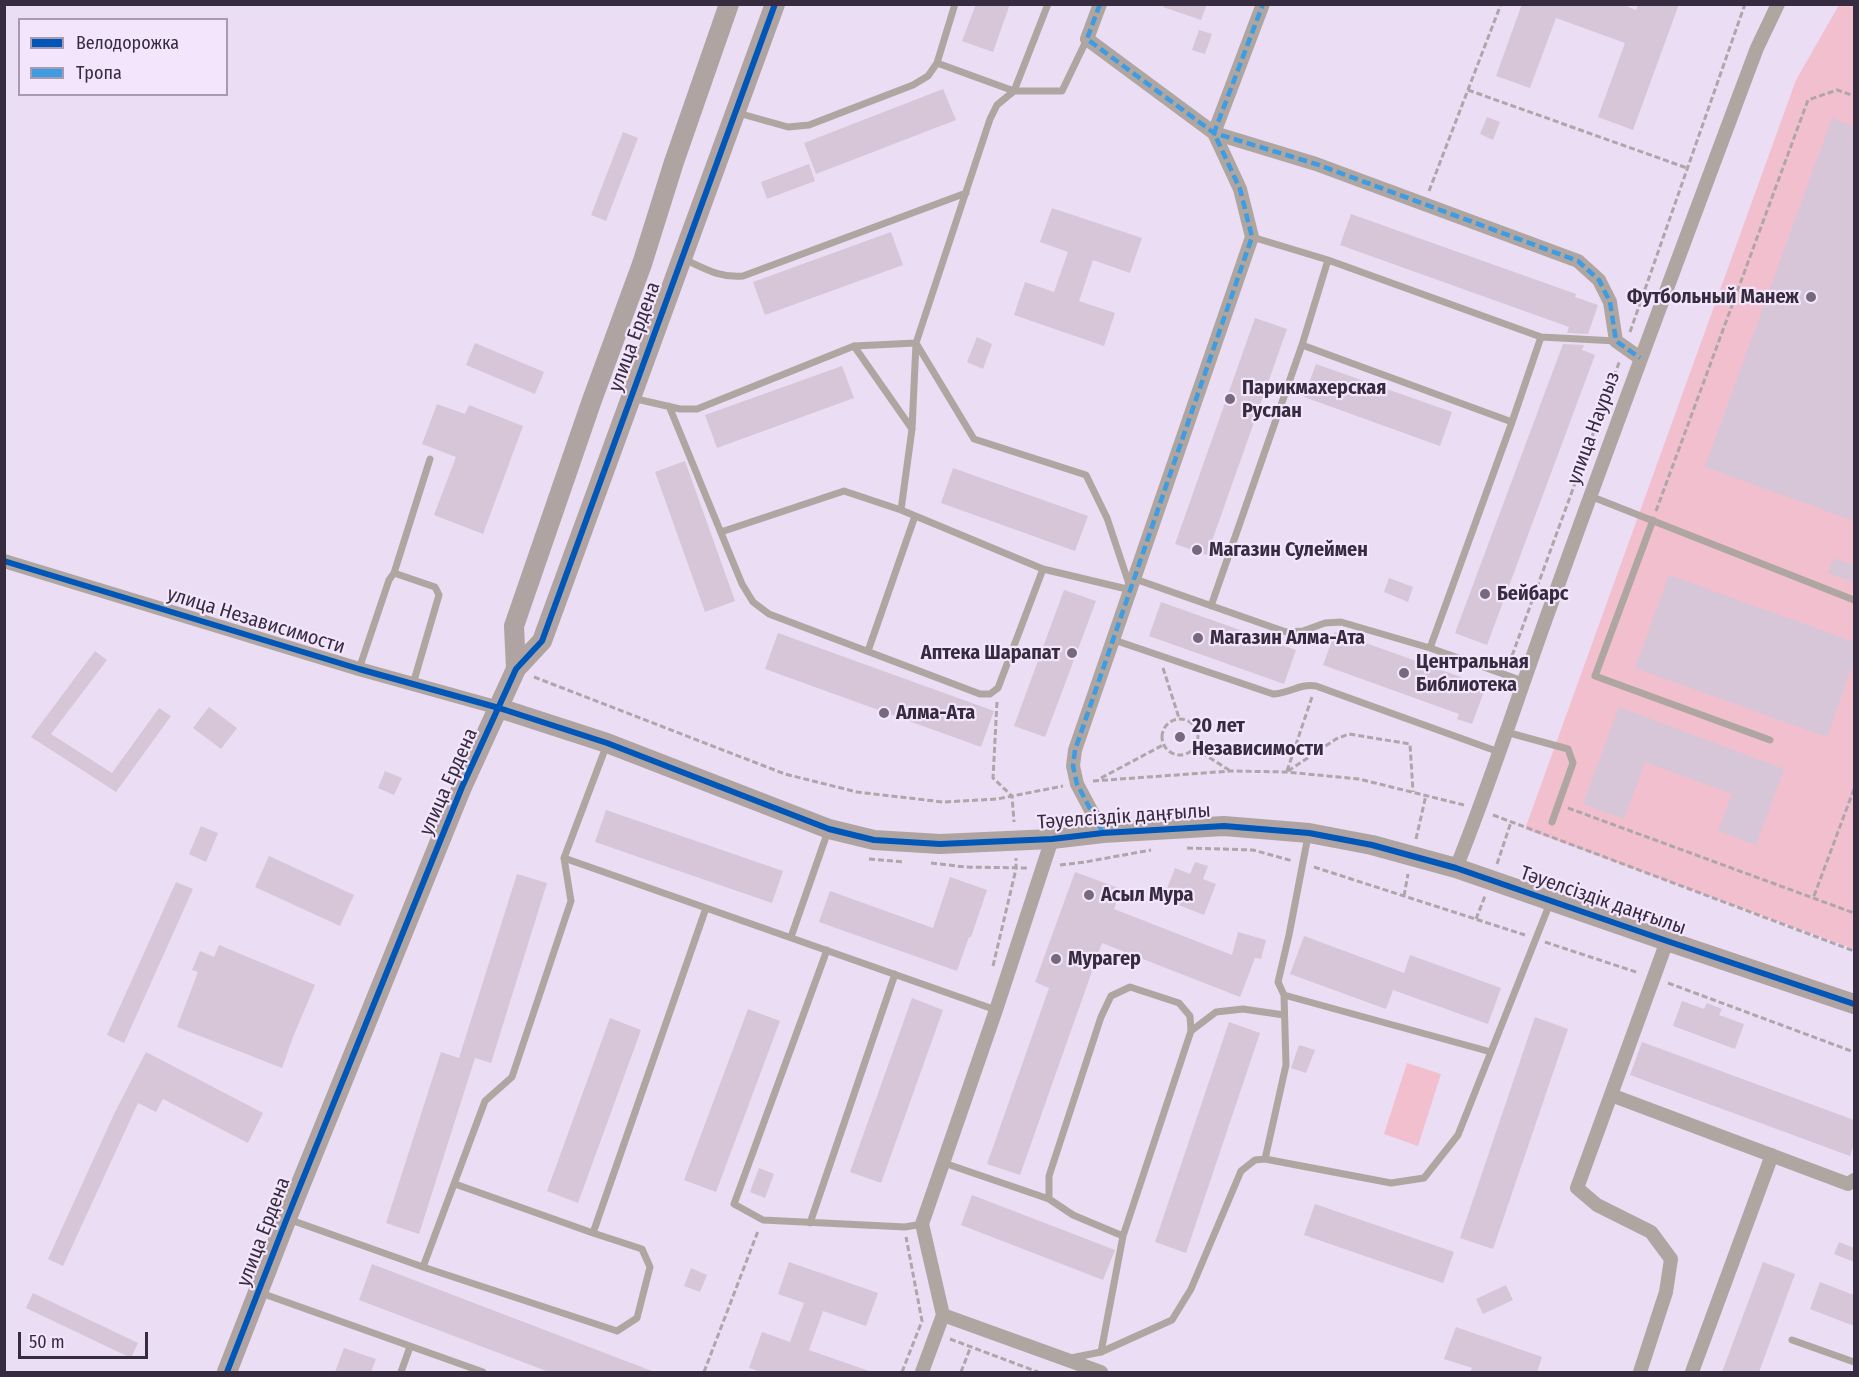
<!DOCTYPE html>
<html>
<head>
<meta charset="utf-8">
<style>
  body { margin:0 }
  #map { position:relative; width:1859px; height:1377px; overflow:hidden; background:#ebddf4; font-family:"Fira Sans Condensed",sans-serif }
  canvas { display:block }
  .frame { position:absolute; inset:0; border:6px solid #372b3f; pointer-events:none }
  .legend { position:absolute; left:18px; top:18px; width:210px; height:78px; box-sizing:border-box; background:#f3e6fc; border:2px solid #a89bb0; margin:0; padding:8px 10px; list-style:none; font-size:18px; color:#372b3f }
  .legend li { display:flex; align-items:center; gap:12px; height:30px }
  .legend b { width:30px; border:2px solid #a89bb0 }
  .scale { position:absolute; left:18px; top:1332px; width:130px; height:27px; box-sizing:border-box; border:3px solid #372b3f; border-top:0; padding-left:8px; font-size:18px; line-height:21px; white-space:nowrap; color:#372b3f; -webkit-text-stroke:4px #f3e6fc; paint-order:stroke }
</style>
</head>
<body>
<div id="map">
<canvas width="1859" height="1377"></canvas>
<div class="frame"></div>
<ul class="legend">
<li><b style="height:8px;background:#0057b8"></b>Велодорожка</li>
<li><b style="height:8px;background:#3e9ce3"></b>Тропа</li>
</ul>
<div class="scale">50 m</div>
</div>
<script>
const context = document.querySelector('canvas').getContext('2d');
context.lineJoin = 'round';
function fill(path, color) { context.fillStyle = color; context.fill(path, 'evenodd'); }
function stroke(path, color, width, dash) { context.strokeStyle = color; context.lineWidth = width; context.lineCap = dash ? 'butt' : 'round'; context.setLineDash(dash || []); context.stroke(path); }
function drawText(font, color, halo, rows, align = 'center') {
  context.font = font + ' "Fira Sans Condensed",sans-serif'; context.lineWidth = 4.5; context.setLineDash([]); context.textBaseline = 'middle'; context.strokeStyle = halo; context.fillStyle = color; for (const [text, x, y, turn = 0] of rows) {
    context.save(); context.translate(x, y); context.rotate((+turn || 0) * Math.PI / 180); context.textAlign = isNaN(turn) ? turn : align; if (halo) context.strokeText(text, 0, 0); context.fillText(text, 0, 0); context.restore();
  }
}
const green = new Path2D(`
  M1839,5H1854V949L1525,829L1796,80Z
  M1407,1063L1441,1074L1418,1146L1384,1134Z`);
const building = new Path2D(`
  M976,4H1010L993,52L962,41Z
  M1164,4H1207L1201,20L1163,7Z
  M1522,4H1621L1636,10L1638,4H1679L1633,130L1598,117L1625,43L1556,18L1530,88L1496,76Z
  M1199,30L1212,34L1205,54L1192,50Z
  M943,89L956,120L816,174L804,143Z
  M1487,117L1500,122L1493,140L1480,134Z
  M1832,118L1854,127V521L1705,467Z
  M623,132L638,138L606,221L591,215Z
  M809,164L815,181L767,199L761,182Z
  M1052,208L1142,238L1130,273L1093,260L1079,301L1115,313L1104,346L1014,315L1025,282L1054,292L1068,252L1040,242Z
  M1351,214L1576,294L1575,297L1598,305L1588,334L1567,333L1569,327L1340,245Z
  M891,232L903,265L765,315L753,282Z
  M1255,318L1287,329L1207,555L1175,544Z
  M977,337L992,344L983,369L967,362Z
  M475,343L544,372L535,394L466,365Z
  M1563,344L1584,345L1582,350L1595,355L1487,645L1455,633Z
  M1316,364L1452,412L1440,446L1304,397Z
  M842,366L854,398L717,448L705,415Z
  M437,404L465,414L469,405L523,426L483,534L434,515L456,457L422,444Z
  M685,461L735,601L705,612L655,472Z
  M953,468L1088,516L1075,551L941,503Z
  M1834,558L1854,565V582L1828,573Z
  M1669,575L1854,642V660L1827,737L1635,668Z
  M1389,578L1413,587L1408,602L1384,592Z
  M1064,590L1096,601L1045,737L1014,726Z
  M1161,602L1296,650L1284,684L1149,636Z
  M1335,632L1486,686L1472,724L1457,719L1459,714L1323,665Z
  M778,633L994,711L981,747L765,669Z
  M95,651L107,660L51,734L112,773L159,708L171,716L116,792L31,737Z
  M209,707L237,728L221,749L193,728Z
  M1619,707L1784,769L1756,845L1718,831L1732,794L1645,762L1624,819L1583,804Z
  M385,771L402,778L394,795L378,788Z
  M606,810L783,871L772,903L595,842Z
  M201,826L218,833L206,862L189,854Z
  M269,856L354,895L340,926L255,887Z
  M1195,862L1208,866L1203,879L1216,884L1204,915L1163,899L1175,868L1190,874Z
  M1075,872L1121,889L1114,909L1232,955L1238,932L1266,940L1261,959L1255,958L1240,997L1102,943L1020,1175L987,1164L1049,988L1035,982Z
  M517,874L547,883L491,1063L475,1058L419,1234L386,1223L441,1052L459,1058Z
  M950,877L987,890L971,937H969L957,971L819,922L830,891L933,928Z
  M176,882L193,889L124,1043L107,1035Z
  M1304,936L1404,973L1410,955L1501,988L1488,1024L1393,990L1386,1009L1290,974Z
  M219,945L315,985L293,1037L282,1068L177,1027L198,972L192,970L200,951L214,957Z
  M912,998L943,1010L881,1183L850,1172Z
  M1682,1001L1704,1009L1707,1003L1722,1009L1719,1015L1744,1024L1735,1049L1673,1026Z
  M748,1009L780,1021L716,1192L684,1180Z
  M1535,1017L1568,1029L1493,1249L1460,1238Z
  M610,1018L641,1030L578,1203L547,1191Z
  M1229,1022L1260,1033L1186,1253L1155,1242Z
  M1642,1042L1854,1120V1144L1850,1156L1630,1075Z
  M1299,1045L1315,1050L1306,1073L1291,1068Z
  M146,1052L263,1113L248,1143L163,1099L156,1112L138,1103L63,1266L48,1259L115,1112Z
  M759,1168L774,1174L765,1198L750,1192Z
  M972,1195L1115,1250L1103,1280L961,1225Z
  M1315,1204L1454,1252L1443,1283L1304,1235Z
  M1839,1242L1854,1248V1262L1834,1254Z
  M789,1262L878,1293L866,1326L823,1311L809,1350L869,1371L868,1372H761L749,1368L762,1332L790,1342L804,1303L778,1294Z
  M1763,1262L1795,1274L1759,1372H1722Z
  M372,1264L652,1371V1372H549L359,1300Z
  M691,1268L707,1275L700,1292L684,1286Z
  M1820,1282L1854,1295V1326L1810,1309Z
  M1506,1285L1513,1300L1483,1314L1476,1299Z
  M33,1293L138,1343L131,1358L26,1308Z
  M1456,1327L1542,1357L1537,1372H1470L1472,1368L1444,1359Z
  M344,1348L376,1359L371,1372H335Z`);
const path = new Path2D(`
  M1468,90L1687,168
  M1429,191L1501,4
  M1630,332L1745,4
  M1656,511L1808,100L1837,90L1854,96
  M1509,664L1620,360
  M1163,668L1179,718
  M534,677L785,774L857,792L943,802L997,799L1063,786
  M997,702L993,778L1012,796L1014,822
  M1162 737a18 18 0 1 1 36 0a18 18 0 1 1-36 0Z
  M1194,748L1229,770
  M1287,771L1312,697
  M1288,771L1336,739L1349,734L1410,744L1413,792
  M1101,778L1163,745
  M1093,781L1231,771L1286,772L1359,779L1464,805
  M1568,808L1854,913
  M1493,815L1854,951
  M1416,839L1426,795
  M1187,848L1253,850L1293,861
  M869,859L904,862
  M931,863L965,867L1027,868
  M1497,864L1511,822
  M1060,865L1085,862L1151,850
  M1314,867L1525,935
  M1404,896L1408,874
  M1814,896L1854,789
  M1476,919L1485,896
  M1545,942L1639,973
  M993,966L1016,869V858
  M1668,983L1854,1052
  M950,1339L1038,1372
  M704,1372L758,1231
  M902,1372L922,1321L906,1237
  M961,1372L971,1346`);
const lane = new Path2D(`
  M937,63L1014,91L1048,4
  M738,113L788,127L809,125L913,85L928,76L937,63L955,4
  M1252,237L1328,260
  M684,259C705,269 720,278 743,276L966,193
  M1541,337L1616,341
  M1302,345L1512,422
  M854,346L912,429
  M632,398L680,409H697L854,346L916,343L974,439L1086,475L1107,518L1131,590L1043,569
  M669,406L742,584L753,602L769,614L980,694H990L998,688L1043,569L901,510L844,491L721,532
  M1590,496L1854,600
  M901,510L912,429L916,343L990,119L997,105L1014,91H1062L1087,39
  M1653,520L1595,676L1770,740
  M394,573L430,459
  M1135,579L1286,632L1303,631L1325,623L1341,622L1430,648
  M1211,606L1302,345L1328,260L1541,337L1512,422L1430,648L1523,681
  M1114,640L1273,694C1288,694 1300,683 1316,686L1499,752
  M868,651L915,516
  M359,669L389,580L394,573L435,587L439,595L413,684
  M1506,732L1568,749L1573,763L1552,822
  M1308,836L1289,935L1278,982L1284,995L1491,1052
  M564,858L996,1010
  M791,937L828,831
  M827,950L734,1204L763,1220L905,1227L922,1224
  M1191,1031L1216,1012L1243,1009L1284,1015
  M1265,1159L1286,1065L1284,995
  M944,1163L1049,1199L1073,1215L1123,1236
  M1049,1199V1176L1101,1017L1111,996L1130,987L1179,1003L1190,1016L1191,1031L1123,1236L1101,1352
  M288,1219L423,1267L617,1331L637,1318L650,1267L642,1249L593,1233L455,1184
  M810,1223L895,974
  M593,1233L706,908
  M423,1267L485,1101L512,1077L571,901L564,858L607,744
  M261,1293L483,1372
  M1792,1340L1854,1362
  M1071,1358L1101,1352L1172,1320L1191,1289L1241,1171L1255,1160L1265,1159L1391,1183L1424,1178L1458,1135L1550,903
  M401,1372L410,1347`);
const street = new Path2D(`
  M1100,4L1087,39L1214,133L1316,164L1578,261L1599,280L1610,302L1616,341L1640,358
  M4,561L359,669L499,708
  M1103,833L1077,784L1073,766L1075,750L1252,237L1240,189L1214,133L1263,4
  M1456,868C1493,777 1522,683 1556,591C1621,410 1689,229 1757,48L1778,4
  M1611,1095L1848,1184L1854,1180
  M943,1315L1101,1372
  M922,1372L943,1315L922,1224L996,1010L1052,839
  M1640,1372L1666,1292L1671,1259L1651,1232L1597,1205L1577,1188L1667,941
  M1692,1372L1772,1155`);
const secondary = new Path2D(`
  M516,669L514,626L592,400L642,264L674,162L729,4
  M499,708L607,743L829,829L874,840L940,844L1052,839L1103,833L1224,826L1309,833L1372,845L1456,868L1667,941L1854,1004
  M227,1372L287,1218L462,787L516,669L542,641L775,4`);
const quiet = new Path2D(`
  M1100,4L1087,39L1214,133L1316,164L1578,261L1599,280L1610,302L1616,341L1640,358
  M1103,833L1077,784L1073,766L1075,750L1252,237L1240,189L1214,133L1263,4`);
const cycleway = new Path2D(`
  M4,561L359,669L499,708L607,743L829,829L874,840L940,844L1052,839L1103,833L1224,826L1309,833L1372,845L1456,868L1667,941L1854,1004
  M227,1372L287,1218L462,787L516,669L542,641L775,4`);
const markers = [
  [1811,297,6,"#76697e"],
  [1230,399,6,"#76697e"],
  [1197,550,6,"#76697e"],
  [1485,594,6,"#76697e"],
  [1198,638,6,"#76697e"],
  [1072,653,6,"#76697e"],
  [1404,673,6,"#76697e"],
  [884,713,6,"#76697e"],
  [1180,737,6,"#76697e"],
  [1089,895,6,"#76697e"],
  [1056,959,6,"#76697e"]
];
const poiNames = [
  ["Футбольный Манеж",1799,297,"right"],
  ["Парикмахерская",1242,388],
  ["Руслан",1242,411],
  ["Магазин Сулеймен",1209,550],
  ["Бейбарс",1497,594],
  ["Магазин Алма-Ата",1210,638],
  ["Аптека Шарапат",1060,653,"right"],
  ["Центральная",1416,662],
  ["Библиотека",1416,685],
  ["Алма-Ата",896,713],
  ["20 лет",1192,726],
  ["Независимости",1192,749],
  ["Асыл Мура",1101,895],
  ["Мурагер",1068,959]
];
const streetNames = [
  ["улица Ердена",635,337,-70],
  ["улица Наурыз",1594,428,-70],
  ["улица Независимости",256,621,17],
  ["улица Ердена",449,782,-66],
  ["Тәуелсіздік даңғылы",1124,817,-4],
  ["Тәуелсіздік даңғылы",1603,901,19],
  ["улица Ердена",264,1232,-69]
];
fill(green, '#f2bfce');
fill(building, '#d6c6d8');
stroke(path, '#aea6a8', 3, [6, 3]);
stroke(lane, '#afa6a1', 7);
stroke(street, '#afa6a1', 14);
stroke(secondary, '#afa4a2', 20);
stroke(quiet, '#3e9ce3', 4.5, [9, 4.5]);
stroke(cycleway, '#0057b8', 6);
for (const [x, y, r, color] of markers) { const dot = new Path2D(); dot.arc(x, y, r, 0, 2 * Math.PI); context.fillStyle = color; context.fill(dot); stroke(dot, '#f3e6fc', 2); }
drawText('bold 20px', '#372b3f', '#f3e6fc', poiNames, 'left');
drawText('20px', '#372b3f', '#f3e6fc', streetNames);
</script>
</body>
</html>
